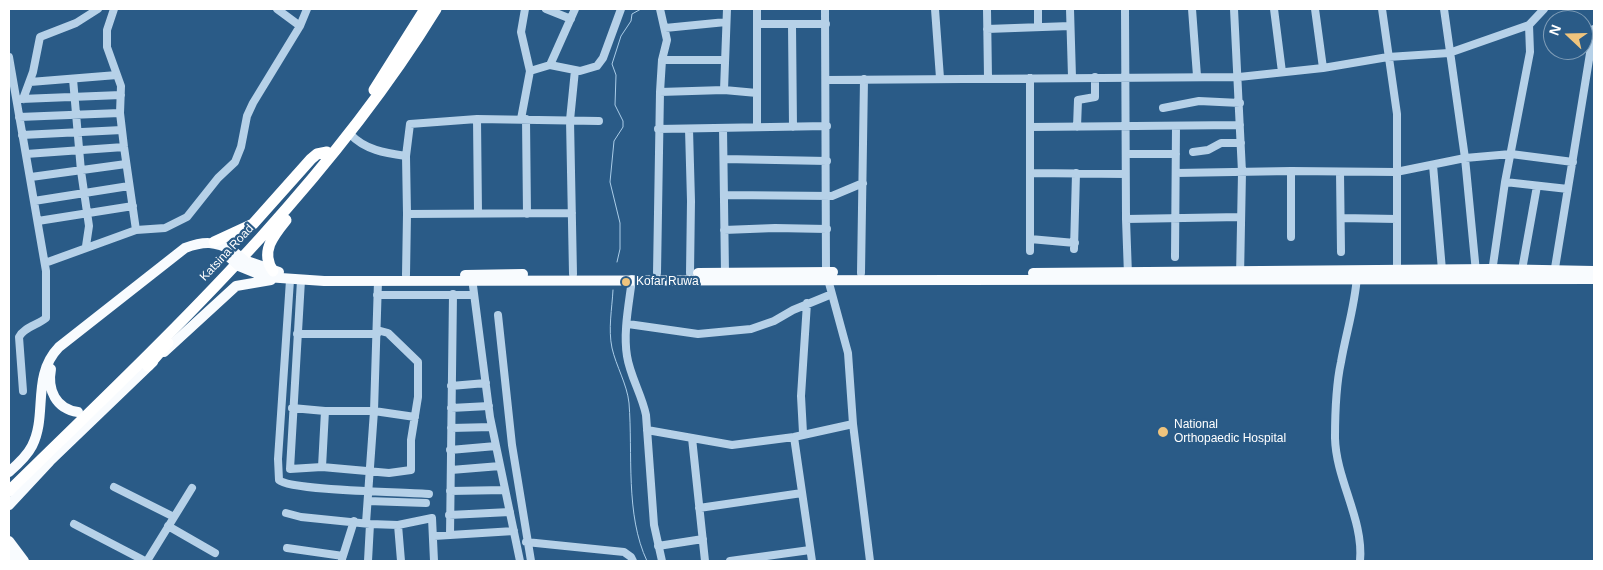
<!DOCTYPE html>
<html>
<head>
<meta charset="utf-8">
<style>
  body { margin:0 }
  #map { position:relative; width:1603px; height:570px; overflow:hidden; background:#2a5b87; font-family:Arial,sans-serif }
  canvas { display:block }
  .frame { position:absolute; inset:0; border:10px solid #fff; pointer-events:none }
  .north { position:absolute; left:1543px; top:10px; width:50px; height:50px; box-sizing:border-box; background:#2a5b87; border:1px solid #7f9db7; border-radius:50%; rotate:291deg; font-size:14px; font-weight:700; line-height:20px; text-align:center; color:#fff }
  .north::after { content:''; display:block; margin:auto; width:18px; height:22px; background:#efc47d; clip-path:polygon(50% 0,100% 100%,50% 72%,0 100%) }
</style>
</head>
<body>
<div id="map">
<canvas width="1603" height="570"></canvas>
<div class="frame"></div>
<div class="north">N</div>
</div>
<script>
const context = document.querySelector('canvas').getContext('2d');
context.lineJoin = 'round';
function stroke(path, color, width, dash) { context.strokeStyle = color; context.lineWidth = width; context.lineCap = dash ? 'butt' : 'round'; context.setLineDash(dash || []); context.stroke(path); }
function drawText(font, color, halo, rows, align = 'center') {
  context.font = font + ' Arial,sans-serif'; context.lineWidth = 4.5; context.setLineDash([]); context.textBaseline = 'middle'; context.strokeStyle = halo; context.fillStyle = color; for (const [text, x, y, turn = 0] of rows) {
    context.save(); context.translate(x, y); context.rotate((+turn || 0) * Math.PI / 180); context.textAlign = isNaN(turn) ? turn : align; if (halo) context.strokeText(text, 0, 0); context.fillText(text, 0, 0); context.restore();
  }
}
const stream = new Path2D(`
  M617,262L620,249V223L610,182L614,141L623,127V121L615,105L616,75L612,64L621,36L631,21L632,14L641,9
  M613,290C612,309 608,329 612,348C616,366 627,384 629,403C633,453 625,515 647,561`);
const minor = new Path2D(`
  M114,9L107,30V47L121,86L120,113L124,147L136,230
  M277,9L300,26
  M546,9L571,19
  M727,9L724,90L757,93
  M825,9L826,272L848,353L853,424L870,561
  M935,9L940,78
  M987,9L988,78
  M1070,9L1072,77
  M1125,9L1126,219L1128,275
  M1192,9L1197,76
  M1234,9L1242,172L1240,277
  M1274,9L1282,72
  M1315,9L1323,68
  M1382,9L1397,114V274
  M1444,9L1465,158L1476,272
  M757,24H826
  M792,25L793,127
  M1038,27V9
  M665,28L726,22
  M987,29L1070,26
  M9,57L46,271V318C38,325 24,327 19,337L23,391
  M662,60H725
  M550,65L575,9
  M530,71L550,65L580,71L597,66L603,58L621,9
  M73,79L81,171L89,226L86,246
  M826,80L1239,77L1323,68L1388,57L1449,53L1529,25L1544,9
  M30,82L117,75
  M660,92L724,90
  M21,99L121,95
  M23,99L33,72L40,37L76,23L98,9
  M1163,108L1199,101L1240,103
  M19,117L120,113
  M477,119L478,213
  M521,119L530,71L521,32L525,9
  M526,119L527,214
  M757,126V9
  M1030,127L1240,125
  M1077,127L1078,100L1095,97V77
  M723,128L725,273
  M658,129L827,126
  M689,129L691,201L690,273
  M350,134C365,150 385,153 406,156
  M22,135L122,130
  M1193,152L1208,150L1221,143H1241
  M26,154L124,147
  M1126,154H1176
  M724,159L827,161
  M1433,165L1442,270
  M1291,171V237
  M1340,172L1341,252
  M1031,173L1125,174
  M1176,173L1291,171L1396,172L1465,158L1511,154L1573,162
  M31,177L126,164
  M1505,182L1568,189
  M725,195L832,196L863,183
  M34,201L129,186
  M407,214L572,213
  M1341,218L1397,219
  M1126,219L1241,217
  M38,221L133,206
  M724,230L775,228L827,229
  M1030,239L1075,243
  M1074,249L1076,173
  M1030,251V78
  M1175,257L1176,126
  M45,263L136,230L165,228L187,217L218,178L235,162L241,147L247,116L253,103L300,26L307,9
  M1522,270L1537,186
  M1492,272L1505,182L1530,52L1529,25
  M657,273L660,92L662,60L667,40L660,9
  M861,273L864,79
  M573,274L570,120L575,70
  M1554,274L1594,29
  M406,275L407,214L406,156L410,124L477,119L599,121
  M1357,276C1355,306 1346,333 1341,362C1336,385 1335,415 1335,438C1336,480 1364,520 1360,561
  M472,278L490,417L520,561
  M632,279C629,304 623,332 627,356C630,376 642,395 646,415L654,525L662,561
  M290,280L278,459L279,480C291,491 405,492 429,494
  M301,280L290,469L322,467L389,473L411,470V440L418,397V362L388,333L377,330
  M377,295H474
  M498,315L512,445L531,561
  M628,324L698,334L751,329L774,321L793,310L832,294
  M297,334H377
  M451,386L486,383
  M292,408L325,411H374L415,417
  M451,408L489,406
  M451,428L492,427
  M647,430L732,445L794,437L853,424
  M803,433L801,396L807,303
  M794,437L812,561
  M692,438L705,561
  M450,450L496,446
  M322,467L325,411
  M451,470L500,466
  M114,487L174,517
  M450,491L505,490
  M368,501L426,503
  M699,508L802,493
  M286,513L301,517L370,524L398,525L432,518L434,561
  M449,515L510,512
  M366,523L374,411L378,281
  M74,524L145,561
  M398,525L401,561
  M168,526L215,553
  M450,535L453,294
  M434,536L514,531
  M526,542L624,552L631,557L633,561
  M658,546L703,539
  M287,548L343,556
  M342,559L354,521
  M147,561L192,488
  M368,561L370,524
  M730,561L810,550`);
const major = new Path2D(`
  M244,260L279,272
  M239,266L266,277L324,281L1594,279
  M698,273L833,272
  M1033,273L1491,269L1594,271
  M465,275L523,274
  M164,352L236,286L271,280
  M51,369C47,390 56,409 78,412
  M9,472C17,465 27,456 32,446C48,415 31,376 59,347L185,248C204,241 215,241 233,251
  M9,505L50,461L153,362
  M9,541L24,561
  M9,555L14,561`);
const highway = new Path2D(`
  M374,90L425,9
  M214,242L253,224L311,159L317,154L327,152
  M273,271C260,252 273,236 286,220
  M148,366L168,343
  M9,491C162,341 323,193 436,9`);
const majorBridge = new Path2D(`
  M233,251L244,260
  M228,256L239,266`);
const markers = [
  [626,282,5,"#efc47d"],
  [1163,432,6,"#efc47d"]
];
const streetNames = [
  ["Katsina Road",227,253,-47]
];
const poiNames = [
  ["Kofar Ruwa",636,282],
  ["National",1174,425],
  ["Orthopaedic Hospital",1174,439]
];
stroke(stream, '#abcde8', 1);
stroke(minor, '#b6d1e8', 8);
stroke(major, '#f8fbfe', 10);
stroke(highway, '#fff', 11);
stroke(majorBridge, '#f8fbfe', 10);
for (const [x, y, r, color] of markers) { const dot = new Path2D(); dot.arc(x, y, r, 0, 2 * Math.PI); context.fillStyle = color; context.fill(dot); stroke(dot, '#2a5b87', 2); }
drawText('12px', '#fff', '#2a5b87', streetNames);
drawText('12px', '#fff', '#2a5b87', poiNames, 'left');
</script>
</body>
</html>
